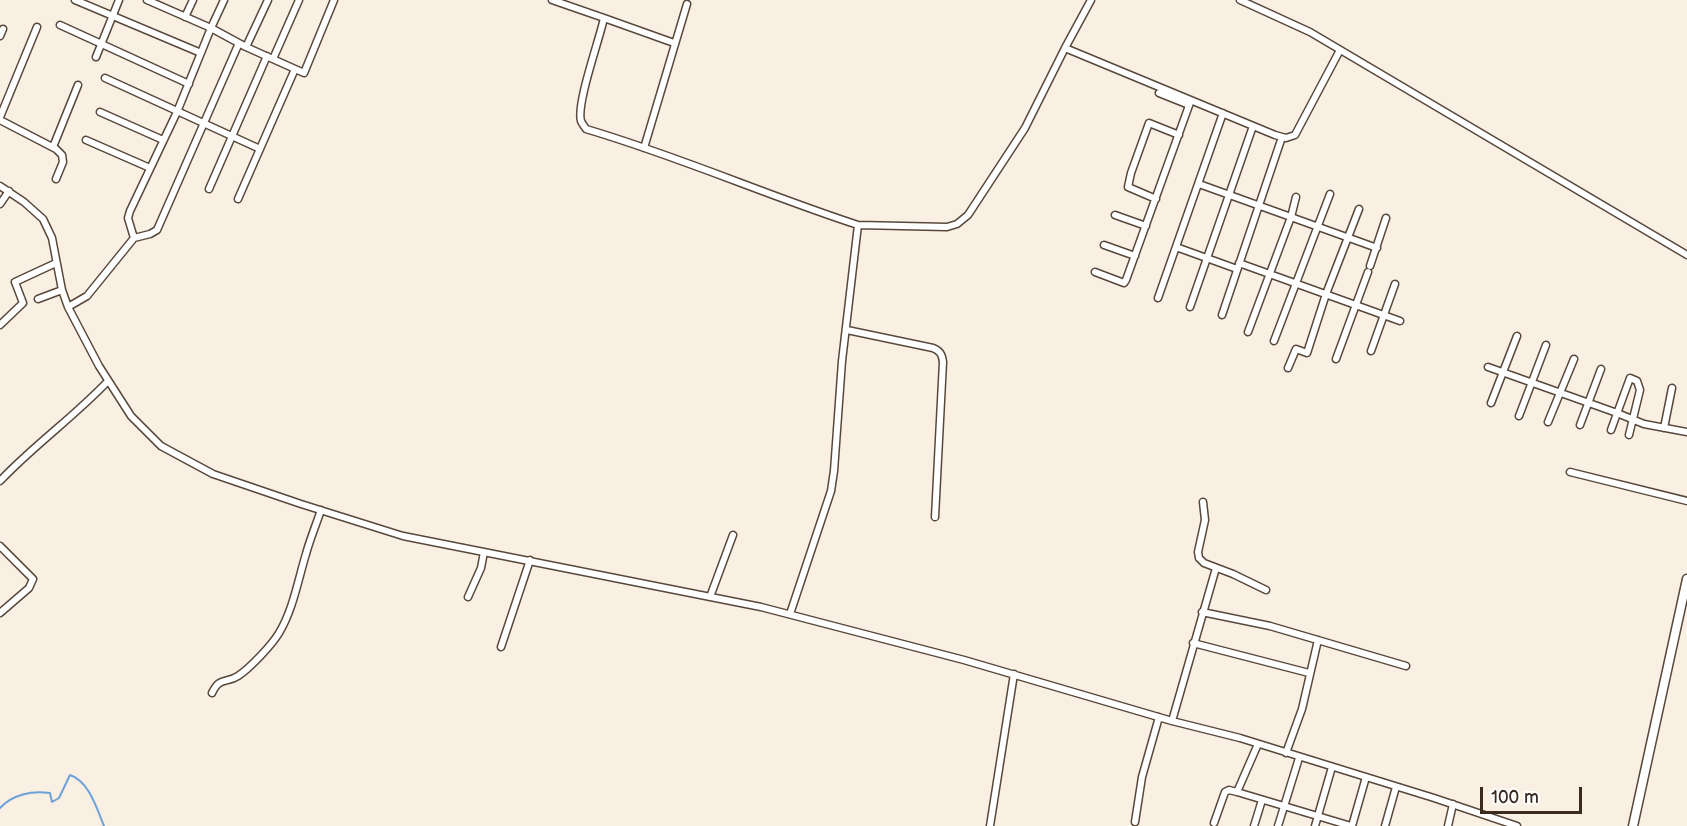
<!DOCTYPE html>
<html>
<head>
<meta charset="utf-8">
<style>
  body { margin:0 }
  #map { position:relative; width:1687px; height:826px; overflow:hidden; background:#f9f0e3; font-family:"Balsamiq Sans",sans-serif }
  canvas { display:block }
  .scale { position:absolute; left:1480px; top:787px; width:102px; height:27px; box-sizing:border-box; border:3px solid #3b2a1e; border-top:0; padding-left:8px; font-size:18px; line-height:21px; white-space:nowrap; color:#3b2a1e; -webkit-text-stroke:4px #fff; paint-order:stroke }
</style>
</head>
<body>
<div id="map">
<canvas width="1687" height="826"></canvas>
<div class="scale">100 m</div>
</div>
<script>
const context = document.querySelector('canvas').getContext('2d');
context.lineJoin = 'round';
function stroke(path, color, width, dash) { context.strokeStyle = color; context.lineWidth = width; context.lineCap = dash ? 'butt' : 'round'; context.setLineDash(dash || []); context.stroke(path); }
const stream = new Path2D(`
  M0,808C12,795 32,790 50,793L52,802L59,798L70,775C89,781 97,809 104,826`);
const minor = new Path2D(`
  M75,0L201,53
  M224,0L211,28L246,47L304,73L334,0
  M552,0L604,18C600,38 576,104 581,121C582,124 585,127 586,129C678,156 766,195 858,225
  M1240,0L1310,32L1687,255
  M185,17L193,0
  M604,18L674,43
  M60,25L189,84
  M0,36L3,29
  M246,47L268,0
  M1065,48L1275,135L1286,138L1295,135L1340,50
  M96,57L119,0
  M273,59L299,0
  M105,78L260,149
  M1159,93L1189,105
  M100,112L163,140
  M0,117L37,27
  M0,120L56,149L62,155L63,162L56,179
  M86,140L150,168
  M53,147L78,85
  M644,148L687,4
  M1199,184L1377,248
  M0,186L24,202L43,219L52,238L62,290L68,307L99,366L131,416L161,446L213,474L301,504L403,536L761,607L964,660L1172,721L1240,738L1434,798L1517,826
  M209,189L267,56
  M238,199L295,69
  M1156,199L1128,187L1131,173L1149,123L1179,135
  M0,204L9,191
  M1115,215L1146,226
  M134,238L128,218L130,211L177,112L211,28L147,0
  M1104,245L1135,256
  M1176,247L1237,269
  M1239,263L1400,321
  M1370,266L1386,218
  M1095,272L1124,283L1126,280L1191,100
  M1158,298L1223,113
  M38,299L62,290
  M68,307L87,296L134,238L150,234L157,230L239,43
  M1190,307L1253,126
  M1222,315L1282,137
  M0,325L23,303L15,282L56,263
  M847,330L933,348C940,351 942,354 943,362L935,517
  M1248,332L1291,217L1296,197
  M1274,341L1330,194
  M1371,351L1395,284
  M1336,359L1368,272
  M1488,367L1617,413L1644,424L1687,432
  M1288,368L1296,349L1307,353L1326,294L1359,209
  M1491,403L1517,336
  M1519,416L1546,345
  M1548,422L1574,359
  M1580,425L1601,369
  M1664,428L1672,388
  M1611,430L1630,378L1637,381L1640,390L1629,435
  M1570,472L1687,501
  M0,481C34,445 74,417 108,381
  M1203,502L1205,520L1198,552L1199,558L1204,563L1233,574L1266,590
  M0,546L33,579L29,588L0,613
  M468,597L481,568L484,552
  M710,597L733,535
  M1202,612L1270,626L1406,666
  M790,614L831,491L834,471L842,361L858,225L947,227L957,224L968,215L1025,128L1065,48L1091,0
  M1193,643L1309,673
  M501,647L530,560
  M212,693C220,676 226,684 238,676C249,669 272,645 279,633C293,610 298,580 306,554C310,539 316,525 321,510
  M1172,721L1216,568
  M1258,744L1237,792L1351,826
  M1286,753L1302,709L1318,640
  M1135,822L1142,777L1159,717
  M1214,823L1225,792L1229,790L1237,792
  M990,826L1014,674
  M1254,826L1262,800
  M1278,826L1299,758
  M1315,826L1332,767
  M1352,826L1366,777
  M1385,826L1396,787
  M1448,826L1453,804`);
const secondary = new Path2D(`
  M1633,826L1687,579`);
stroke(stream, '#6ca1d9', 2);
stroke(minor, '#58483c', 9);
stroke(secondary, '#58483c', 11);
stroke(minor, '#fff', 6);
stroke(secondary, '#fff', 8);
</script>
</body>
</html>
